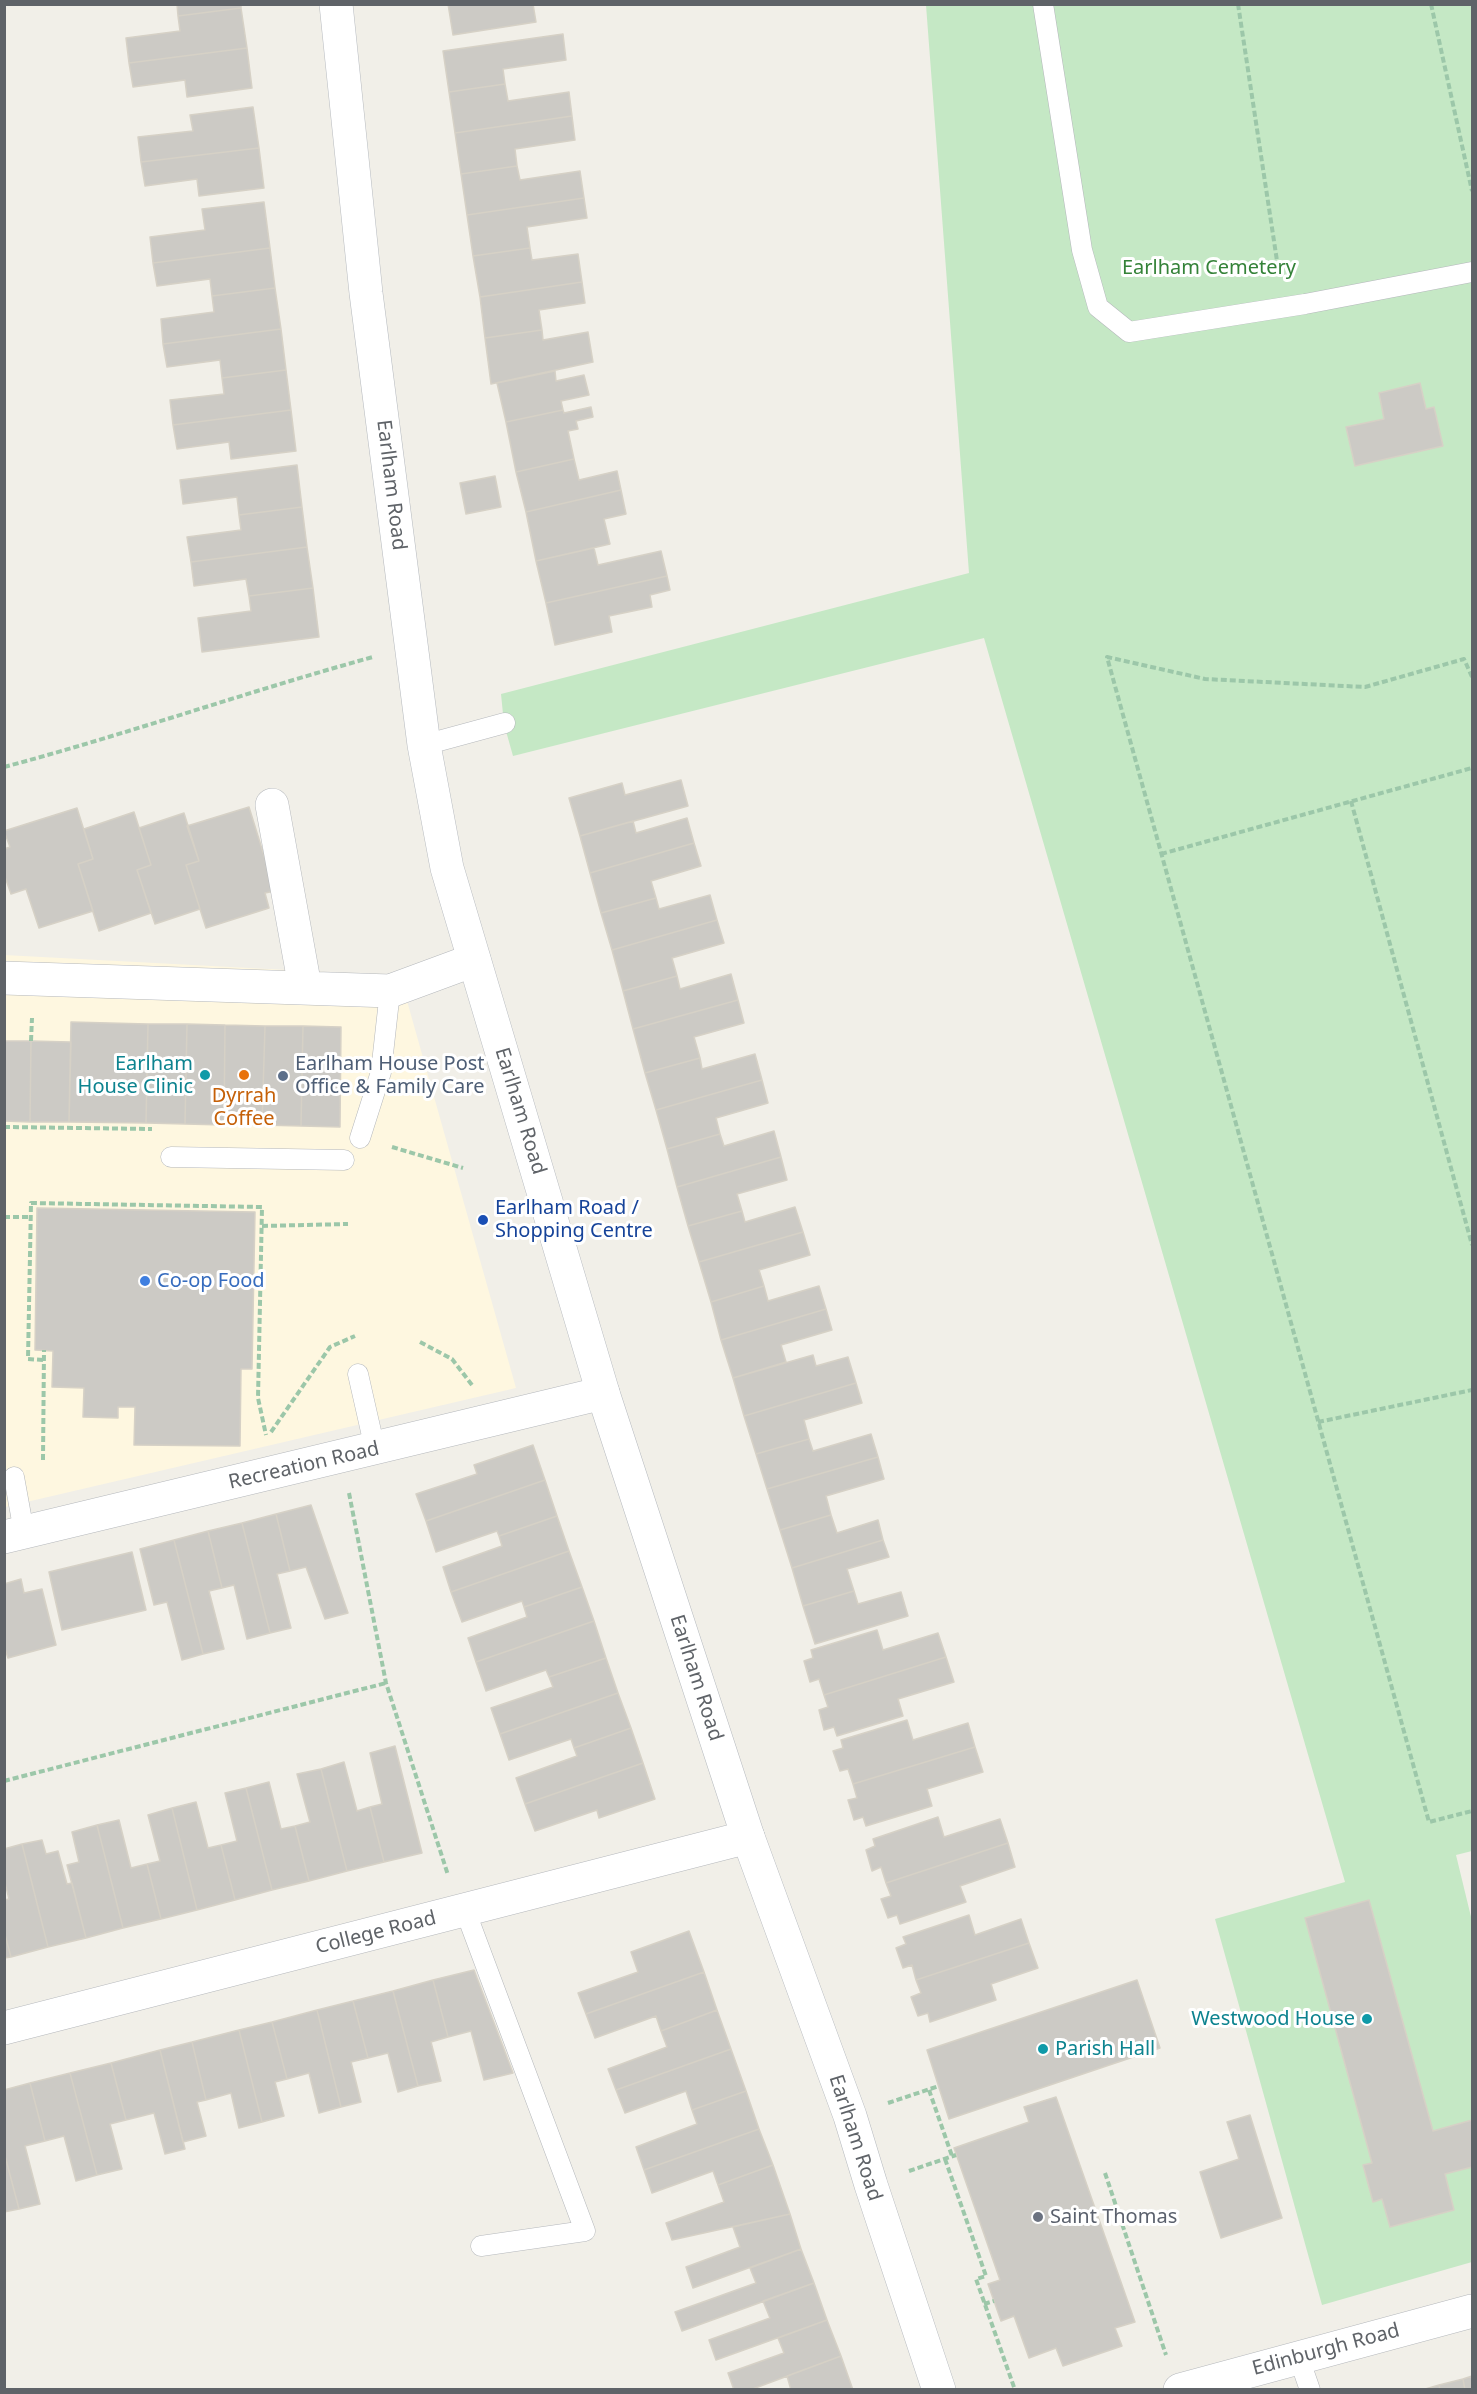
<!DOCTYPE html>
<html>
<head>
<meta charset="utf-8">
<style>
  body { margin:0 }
  #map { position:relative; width:1477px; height:2394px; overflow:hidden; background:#f1efe8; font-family:"Noto Sans",sans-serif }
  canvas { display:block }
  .frame { position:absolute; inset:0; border:6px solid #5f6368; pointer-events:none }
</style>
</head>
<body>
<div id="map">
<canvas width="1477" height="2394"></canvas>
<div class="frame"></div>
</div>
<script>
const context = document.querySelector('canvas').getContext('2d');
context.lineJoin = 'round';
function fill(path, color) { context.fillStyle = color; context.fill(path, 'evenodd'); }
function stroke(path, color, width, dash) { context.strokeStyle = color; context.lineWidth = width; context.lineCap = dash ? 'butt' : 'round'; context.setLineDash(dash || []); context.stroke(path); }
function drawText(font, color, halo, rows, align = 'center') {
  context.font = font + ' "Noto Sans",sans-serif'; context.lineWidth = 6; context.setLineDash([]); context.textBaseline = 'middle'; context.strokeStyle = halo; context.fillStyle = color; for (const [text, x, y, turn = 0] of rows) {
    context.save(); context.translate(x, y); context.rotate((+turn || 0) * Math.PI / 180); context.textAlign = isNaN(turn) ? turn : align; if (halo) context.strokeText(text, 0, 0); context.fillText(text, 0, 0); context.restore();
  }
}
const commercial = new Path2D(`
  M4,955L400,976L516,1388L5,1507Z`);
const green = new Path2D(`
  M926,5H1472V1851L1456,1855L1472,1921V2262L1322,2305L1215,1919L1345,1882L984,638L513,756L504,724L501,694L969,573Z`);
const building = new Path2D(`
  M177,4H241V8L178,16Z
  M448,4H533L536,22L453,35Z
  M241,8L247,48L129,63L126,38L180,31L178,16Z
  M563,34L566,60L503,69L505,84L449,92L443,51Z
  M247,48L252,88L187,97L185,80L133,87L129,63Z
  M505,84L508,101L569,92L572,116L455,133L449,92Z
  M253,107L259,148L141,162L138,137L193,131L190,115Z
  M572,116L575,140L515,149L517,166L461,174L455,133Z
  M259,148L264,188L199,196L197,179L145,186L141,162Z
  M517,166L520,180L580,171L584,198L467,215L461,174Z
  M584,198L587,218L527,227L530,248L473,256L467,215Z
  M264,202L270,248L153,263L150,237L205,230L202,209Z
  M270,248L275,288L212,296L210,279L157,286L153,263Z
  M530,248L532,260L578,254L582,282L480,297L473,256Z
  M582,282L585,303L539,310L542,330L485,338L480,297Z
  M275,288L281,329L163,344L161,319L214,312L212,296Z
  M281,329L286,370L222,378L220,360L167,367L163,344Z
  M542,330L543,340L588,332L593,362L491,384L485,338Z
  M286,370L291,410L173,425L170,400L224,394L222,378Z
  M555,371L556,381L584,375L589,395L561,401L563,410L506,422L497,383Z
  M1420,383L1426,409L1434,407L1443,446L1355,466L1346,427L1384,419L1379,393Z
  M591,407L593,417L576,421L578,429L568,431L574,459L516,472L506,422L563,410L564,413Z
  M291,410L296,451L231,459L229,442L177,449L173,425Z
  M574,459L579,480L617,471L621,490L526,512L516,472Z
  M297,465L302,507L239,515L237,497L183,504L180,480Z
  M495,476L501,507L466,514L460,483Z
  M621,490L626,514L604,519L610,544L536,561L526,512Z
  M302,507L307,547L191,562L187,537L241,530L239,515Z
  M307,547L313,588L249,596L246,579L194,586L191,562Z
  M594,548L598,565L661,551L667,576L546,603L536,561Z
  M667,576L670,590L650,595L652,607L609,616L612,632L555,645L546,603Z
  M313,588L319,637L202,652L198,618L251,611L249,596Z
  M681,780L688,806L580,836L569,798L622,783L625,795Z
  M249,807L275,891L265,893L269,908L206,928L186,865L199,861L187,826Z
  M77,808L93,859L78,864L93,911L39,928L26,889L11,894L4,874V849L10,847L4,831Z
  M134,812L151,865L137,870L151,913L99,931L78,864L93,859L84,829Z
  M184,813L199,861L186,865L200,909L155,924L137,870L151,865L139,828Z
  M687,818L694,843L590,873L580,836L633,821L636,833Z
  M694,843L701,866L651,881L656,898L601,913L590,873Z
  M710,895L717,920L612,950L601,913L656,898L659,909Z
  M717,920L724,943L672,958L677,976L623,991L612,950Z
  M731,974L738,1000L633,1029L623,991L677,976L680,989Z
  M738,1000L744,1023L694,1037L700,1058L645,1073L633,1029Z
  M71,1022L148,1024L146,1123L69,1122Z
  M148,1024H187L185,1124L146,1123Z
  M187,1024L225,1025L224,1125L185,1124Z
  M225,1025L265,1026L262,1125H224Z
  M265,1026H303L301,1126L262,1125Z
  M303,1026L341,1027L340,1127L301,1126Z
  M4,1041H31L30,1122L4,1121Z
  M31,1041L71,1042L69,1122H30Z
  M755,1054L762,1080L656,1110L645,1073L700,1058L702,1069Z
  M762,1080L768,1103L716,1118L720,1134L667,1149L656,1110Z
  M774,1131L781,1157L677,1187L667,1149L720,1134L724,1146Z
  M781,1157L787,1180L737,1194L742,1211L688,1226L677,1187Z
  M795,1207L803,1232L699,1262L688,1226L742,1211L745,1222Z
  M37,1208L255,1212L252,1369H241L240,1446L134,1445L135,1407H118V1418L83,1417L84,1388L52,1387L53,1351L35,1350Z
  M803,1232L810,1255L759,1270L764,1286L711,1302L699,1262Z
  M764,1286L768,1301L819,1286L826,1309L721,1340L711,1302Z
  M826,1309L832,1330L781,1345L786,1362L733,1378L721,1340Z
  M813,1355L816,1366L848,1357L856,1383L744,1416L733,1378Z
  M856,1383L862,1403L804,1420L809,1439L756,1454L744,1416Z
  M871,1434L878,1457L767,1489L756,1454L809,1439L813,1451Z
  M533,1445L545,1480L426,1521L416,1494L477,1474L474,1465Z
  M878,1457L884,1479L826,1496L831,1515L780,1530L767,1489Z
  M545,1480L557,1516L499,1536L497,1531L436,1552L426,1521Z
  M311,1505L348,1613L325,1619L306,1567L290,1571L276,1514Z
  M276,1514L290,1571L277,1574L291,1628L270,1633L242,1523Z
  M831,1515L837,1533L878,1520L883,1540L792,1568L780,1530Z
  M557,1516L569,1551L451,1592L443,1567L502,1546L499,1536Z
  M242,1523L270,1633L247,1639L234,1585L222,1588L208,1531Z
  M208,1531L222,1588L209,1591L224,1649L203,1654L174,1540Z
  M174,1540L203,1654L182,1660L167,1602L154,1605L140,1549Z
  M883,1540L889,1557L847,1569L854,1591L803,1606L792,1568Z
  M569,1551L582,1587L524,1607L522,1601L462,1622L451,1592Z
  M132,1552L146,1610L62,1630L49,1572Z
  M21,1579L24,1593L42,1589L56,1645L8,1658L4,1646V1584Z
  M582,1587L594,1621L476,1662L468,1638L527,1617L524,1607Z
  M854,1591L858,1604L901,1592L908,1616L815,1644L803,1606Z
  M594,1621L606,1658L549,1677L546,1670L486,1691L476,1662Z
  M877,1630L883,1650L938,1633L946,1657L824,1695L819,1679L810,1682L804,1661L813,1658L811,1650Z
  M946,1657L954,1682L898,1699L903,1716L837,1736L834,1727L824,1730L819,1710L828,1707L824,1695Z
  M606,1658L618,1693L500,1734L491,1708L553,1687L549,1677Z
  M618,1693L631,1728L574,1748L571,1739L509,1760L500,1734Z
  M907,1720L913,1740L968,1723L975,1747L853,1784L848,1769L840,1771L833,1751L843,1748L841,1740Z
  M631,1728L643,1763L525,1804L516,1778L577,1756L574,1748Z
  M395,1746L422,1853L384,1862L370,1807L382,1804L370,1753Z
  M975,1747L983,1772L927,1789L932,1806L866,1826L863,1817L854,1820L848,1800L857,1798L853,1784Z
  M344,1762L357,1811L370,1807L384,1862L347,1871L321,1769Z
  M643,1763L655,1799L599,1818L597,1810L535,1831L525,1804Z
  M321,1769L347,1871L309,1881L295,1826L310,1822L297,1774Z
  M269,1782L281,1829L295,1826L309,1881L272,1890L246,1788Z
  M246,1788L272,1890L235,1900L221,1845L237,1841L225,1793Z
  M196,1802L208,1848L221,1845L235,1900L197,1910L172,1808Z
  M172,1808L197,1910L161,1919L147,1864L160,1861L148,1815Z
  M938,1817L944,1837L1000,1819L1008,1843L886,1883L881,1867L872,1871L866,1850L875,1846L873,1839Z
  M119,1820L131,1868L147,1864L161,1919L123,1928L97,1825Z
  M97,1825L123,1928L86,1938L67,1865L79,1862L72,1832Z
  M42,1840L46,1854L58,1851L67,1884L72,1883L86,1938L48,1947L22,1844Z
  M1008,1843L1015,1867L960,1886L966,1902L900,1924L897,1915L888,1918L881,1899L891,1896L886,1883Z
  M22,1844L48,1947L11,1957L4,1931V1900L9,1899L4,1879V1849Z
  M1369,1900L1433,2131L1472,2120V2167L1445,2174L1454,2210L1390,2227L1382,2199L1373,2202L1363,2165L1372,2163L1305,1918Z
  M969,1915L975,1935L1021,1919L1029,1943L916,1980L912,1965L903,1968L896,1948L906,1944L903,1937Z
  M4,1931L11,1957L4,1958Z
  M689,1931L704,1972L586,2014L578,1993L638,1972L631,1952Z
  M1029,1943L1038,1968L991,1984L996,2000L930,2022L928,2013L918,2016L911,1997L921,1993L916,1980Z
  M474,1970L513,2073L484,2080L471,2031L448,2037L433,1980Z
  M704,1972L717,2010L661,2031L656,2016L595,2038L586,2014Z
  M433,1980L448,2037L431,2042L441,2081L418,2086L393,1991Z
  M1137,1980L1160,2048L949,2119L927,2050Z
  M393,1991L418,2086L398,2092L388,2053L368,2058L353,2001Z
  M353,2001L368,2058L351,2062L361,2102L341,2107L317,2010Z
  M317,2010L341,2107L319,2113L309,2073L287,2079L272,2022Z
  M717,2010L731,2049L616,2090L608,2069L667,2047L661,2031Z
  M272,2022L287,2079L275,2082L284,2116L262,2122L239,2030Z
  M239,2030L262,2122L239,2128L231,2093L206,2100L192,2042Z
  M192,2042L206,2100L197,2102L206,2136L183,2142L160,2050Z
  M731,2049L746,2091L692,2110L686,2091L625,2113L616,2090Z
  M160,2050L185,2149L165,2154L154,2113L126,2120L111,2063Z
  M111,2063L126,2120L110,2124L122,2169L97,2175L70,2073Z
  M70,2073L97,2175L76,2181L64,2136L45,2141L30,2083Z
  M30,2083L45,2141L25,2146L40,2204L19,2209L4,2152V2090Z
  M746,2091L759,2129L644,2170L636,2147L697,2124L692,2110Z
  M1056,2097L1135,2322L1115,2328L1122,2346L1063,2366L1056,2348L1029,2358L1014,2316L1001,2321L988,2284L1000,2280L954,2148L1029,2122L1024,2107Z
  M1250,2115L1282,2218L1221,2238L1200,2172L1239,2159L1227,2122Z
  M759,2129L773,2165L718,2185L713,2171L652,2193L644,2170Z
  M4,2152L19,2209L4,2212Z
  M773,2165L790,2214L672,2240L666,2223L724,2202L718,2185Z
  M790,2214L801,2249L693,2288L686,2267L740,2247L733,2227Z
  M801,2249L814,2283L682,2331L675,2312L756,2283L750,2268Z
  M814,2283L827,2320L716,2360L709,2340L770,2318L763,2301Z
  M827,2320L841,2356L750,2390H734L728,2373L784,2353L778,2338Z
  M841,2356L853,2390H791L787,2376Z
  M1472,2376V2390H1465L1463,2379Z
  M1463,2379L1465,2390H1440L1439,2385Z
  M1439,2385L1440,2390H1422Z`);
const path = new Path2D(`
  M1238,4L1279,274
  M1431,4L1472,191
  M1472,677L1464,659L1365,687L1205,679L1107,657L1429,1822L1472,1811
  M4,767C128,734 249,691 373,657
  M1351,801L1472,1245
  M1161,854L1472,768
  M31,1041L32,1018
  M4,1127L152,1129
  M392,1147L463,1168
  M4,1217H31
  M262,1226L348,1224
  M420,1342L452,1359L472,1385
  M43,1360L28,1359L31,1203L262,1207L258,1398L266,1435
  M1318,1422L1472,1390
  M271,1432L330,1347L355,1336
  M43,1460L44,1350
  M349,1493L386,1683L448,1875
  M4,1781L386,1683
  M929,2090L952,2156
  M888,2103L939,2086
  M945,2159L986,2276L976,2279L1015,2390
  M909,2171L956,2155
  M1105,2173L1166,2355
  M984,2304L994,2301`);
const lane = new Path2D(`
  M1043,4L1082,250L1098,307L1129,332L1305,304L1472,272
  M424,745L505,723
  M360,1138L381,1072L390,991
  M171,1157L344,1160
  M358,1374L375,1449
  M14,1477L24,1532
  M465,1910L585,2231L481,2246
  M1299,2358L1310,2390`);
const street = new Path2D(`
  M272,805L305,987
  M4,978L390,991L474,960
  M4,1537L603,1393
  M4,2028L748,1837
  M1180,2390L1472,2311`);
const secondary = new Path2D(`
  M336,4L366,293L424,745L447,868L603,1393L748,1837L850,2116L871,2185L939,2390`);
const markers = [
  [205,1075,6,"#0f9aa8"],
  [244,1075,6,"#e8710a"],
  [283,1076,6,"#5c6f8a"],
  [483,1220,6,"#1a4fb4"],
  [145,1281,6,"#3f7fe0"],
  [1367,2019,6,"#0f9aa8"],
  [1043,2049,6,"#0f9aa8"],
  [1038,2217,6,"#6b7280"]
];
const parkNames = [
  ["Earlham Cemetery",1209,268]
];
const streetNames = [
  ["Earlham Road",391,485,83],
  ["Earlham Road",520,1111,73],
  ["Recreation Road",304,1466,-13],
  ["Earlham Road",696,1678,72],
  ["College Road",376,1933,-14],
  ["Earlham Road",855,2138,72],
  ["Edinburgh Road",1326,2350,-15]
];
const cultureNames = [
  ["Earlham",193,1064],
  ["House Clinic",193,1087],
  ["Westwood House",1355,2019],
  ["Parish Hall",1055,2049,"left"]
];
const serviceNames = [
  ["Earlham House Post",295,1064],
  ["Office & Family Care",295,1087]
];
const foodNames = [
  ["Dyrrah",244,1096],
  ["Coffee",244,1119]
];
const transitNames = [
  ["Earlham Road /",495,1208],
  ["Shopping Centre",495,1231]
];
const shopNames = [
  ["Co-op Food",157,1281]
];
const worshipNames = [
  ["Saint Thomas",1050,2217]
];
fill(commercial, '#fef7e0');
fill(green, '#c5e8c5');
fill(building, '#cccac5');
stroke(building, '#d6d1c6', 1.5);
stroke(lane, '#b5b8bc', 21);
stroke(street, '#b5b8bc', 34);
stroke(secondary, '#b6babf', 34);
stroke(path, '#9cc7a9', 4, [6, 3]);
stroke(lane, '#fff', 20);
stroke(street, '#fff', 33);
stroke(secondary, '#fff', 33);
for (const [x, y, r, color] of markers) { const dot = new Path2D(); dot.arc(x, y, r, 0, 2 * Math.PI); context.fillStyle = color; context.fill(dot); stroke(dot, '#fff', 2); }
drawText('20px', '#348238', '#fff', parkNames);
drawText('20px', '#5f6368', '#fff', streetNames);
drawText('20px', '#0d838f', '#fff', cultureNames, 'right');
drawText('20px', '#4e5e75', '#fff', serviceNames, 'left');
drawText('20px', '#c56008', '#fff', foodNames);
drawText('20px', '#164399', '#fff', transitNames, 'left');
drawText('20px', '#366cbe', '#fff', shopNames, 'left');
drawText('20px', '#5b616d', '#fff', worshipNames, 'left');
</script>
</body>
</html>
